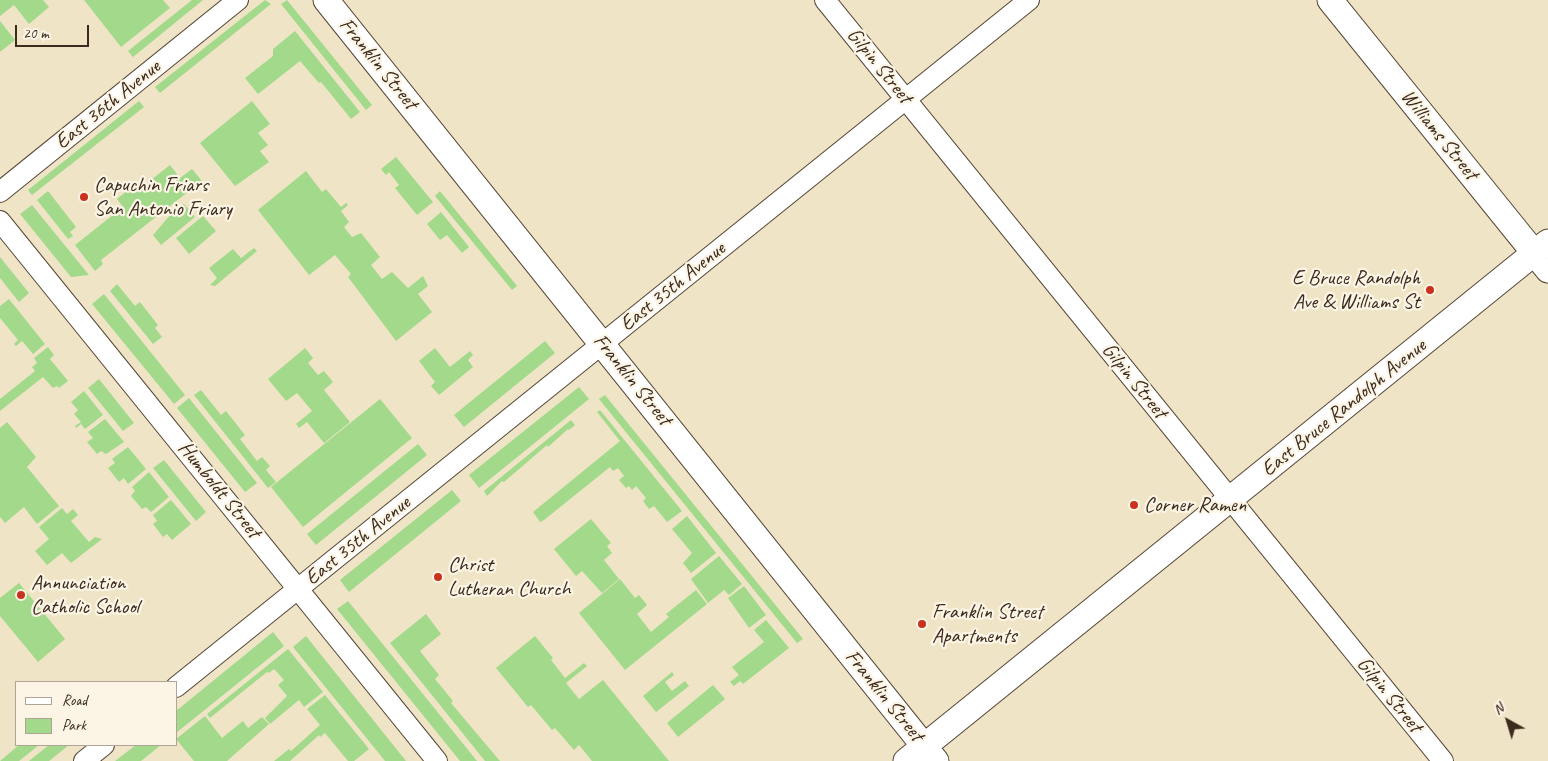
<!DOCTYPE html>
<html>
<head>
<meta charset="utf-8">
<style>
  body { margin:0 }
  #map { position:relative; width:1548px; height:761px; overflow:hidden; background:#efe5c6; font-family:Caveat,sans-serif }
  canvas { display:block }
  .legend { position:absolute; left:15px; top:681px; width:162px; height:65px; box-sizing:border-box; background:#fcf5e5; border:1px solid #afa495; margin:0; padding:6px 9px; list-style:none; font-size:15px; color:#3b2a1e }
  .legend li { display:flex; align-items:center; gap:10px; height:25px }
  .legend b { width:25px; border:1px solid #afa495 }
  .north { position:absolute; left:1483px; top:696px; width:50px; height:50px; -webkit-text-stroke:4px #fcf5e5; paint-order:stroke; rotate:321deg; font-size:14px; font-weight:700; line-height:20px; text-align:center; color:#3b2a1e }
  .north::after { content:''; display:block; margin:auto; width:18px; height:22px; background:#3b2a1e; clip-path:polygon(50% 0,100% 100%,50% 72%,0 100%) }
  .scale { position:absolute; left:15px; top:25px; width:74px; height:22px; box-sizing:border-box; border:2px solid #3b2a1e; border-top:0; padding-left:6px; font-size:15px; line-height:18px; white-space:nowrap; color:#3b2a1e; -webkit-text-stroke:4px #fcf5e5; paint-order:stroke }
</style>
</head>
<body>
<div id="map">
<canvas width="1548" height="761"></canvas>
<ul class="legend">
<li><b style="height:6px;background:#fff"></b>Road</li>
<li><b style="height:14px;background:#a2d98b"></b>Park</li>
</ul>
<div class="north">N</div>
<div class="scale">20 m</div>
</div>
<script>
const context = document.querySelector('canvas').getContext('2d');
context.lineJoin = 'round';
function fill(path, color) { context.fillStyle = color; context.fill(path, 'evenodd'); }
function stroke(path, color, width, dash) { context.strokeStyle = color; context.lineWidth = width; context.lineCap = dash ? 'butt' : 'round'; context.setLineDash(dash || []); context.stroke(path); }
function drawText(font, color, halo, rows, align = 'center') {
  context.font = font + ' Caveat,sans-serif'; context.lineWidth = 4.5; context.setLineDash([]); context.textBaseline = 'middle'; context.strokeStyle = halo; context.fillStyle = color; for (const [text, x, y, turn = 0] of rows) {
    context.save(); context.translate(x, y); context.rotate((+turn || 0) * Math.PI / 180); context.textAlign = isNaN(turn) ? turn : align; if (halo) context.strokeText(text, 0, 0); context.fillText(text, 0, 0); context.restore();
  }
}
const green = new Path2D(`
  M0,0H43L49,7L29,24L14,5L0,16Z
  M84,0H163L170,8L121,47Z
  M192,0H203L133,57L128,51Z
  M265,0L271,4L160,93L155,87Z
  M287,0L372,105L366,110L281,4Z
  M0,21L15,40L0,52Z
  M295,31L360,112L351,119L321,82L319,83L300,61L258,94L245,78L273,56V49Z
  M139,101L144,107L32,195L28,190Z
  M252,101L270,124L258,133L268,145L260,151L269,162L235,186L200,143Z
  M396,157L433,202L417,215L395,188L399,185L389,172L386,175L381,169Z
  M170,165L180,178L192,169L202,181L101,260L103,264L95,271L75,245L123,207L117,199L133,186L137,191Z
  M306,171L322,192L326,189L341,207L346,203L348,205L341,211L349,222L344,227L352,237L361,233L380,257L371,265L382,279L392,272L408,288L423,276L428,286L418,294L432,312L396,341L348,277L351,274L335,255L309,275L258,210Z
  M48,191L76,227L70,232L73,236L68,239L37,200Z
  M440,191L517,286L512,290L435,196Z
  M184,204L195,217L161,245L153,235L177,207Z
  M32,205L89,275L71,277L20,214Z
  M441,212L469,247L462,253L447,235L440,240L427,224Z
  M203,216L216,231L189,254L176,238Z
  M254,248L257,251L215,286L210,285L217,278L209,268L233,249L241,258Z
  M0,257L29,293L19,302L0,278Z
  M117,284L135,306L140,302L158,325L155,328L162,337L153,344L110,291Z
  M104,294L185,395L174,404L92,304Z
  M9,299L45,344L33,354L22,341L16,346L14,344L18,340L0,318V306Z
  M545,341L555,353L464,427L454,415Z
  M48,347L54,355L50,359L68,381L59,388L57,386L53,388L43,377L0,411V399L35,371L32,367L37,363L34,358Z
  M305,348L313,358L308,363L318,375L324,371L333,382L324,390L350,422L324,443L307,422L299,428L296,424L312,411L297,393L286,401L268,379Z
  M435,348L450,367L470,351L473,355L468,360L473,367L439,395L431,386L435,382L419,361Z
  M99,379L134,423L123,431L88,388Z
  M579,387L589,399L479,488L469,475Z
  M201,390L221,415L226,411L245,435L240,439L257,461L262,457L270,466L266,470L276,482L268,488L194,395Z
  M84,391L103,415L85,429L81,424L76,428L75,426L81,422L74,414L78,410L71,402Z
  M605,395L803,639L797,643L599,399Z
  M189,398L257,483L245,492L177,408Z
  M380,399L412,438L303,527L271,487Z
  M600,410L682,511L667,522L654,506L649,509L643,501L646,498L636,486L632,490L629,486L626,488L619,480L624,476L618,468L613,471L610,467L544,520L540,522L533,512L620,441L597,412Z
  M105,419L124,442L106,454L101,451L97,454L87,442L93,438L88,432Z
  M571,420L575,425L569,430L568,429L548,447L547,445L504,482L502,481L487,496L484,491Z
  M7,422L36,457L27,467L59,506L37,524L24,507L5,523L0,517V428Z
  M418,444L427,455L316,545L307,534Z
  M128,447L146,469L128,484L124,478L119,482L108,468L115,463L112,459Z
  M164,460L206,512L196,521L153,468Z
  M149,472L169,497L151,512L146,507L142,509L131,496L135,491L132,487Z
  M452,490L461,501L349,592L340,580Z
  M171,500L191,524L172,540L167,534L163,537L153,524L157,521L153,515Z
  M62,508L67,514L73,509L78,515L71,521L89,542L95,537L102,539L71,563L62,553L47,565L35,551L49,539L39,527Z
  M687,516L716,553L691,573L683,563L692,553L672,529Z
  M591,519L611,543L607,546L612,553L604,560L619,579L602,593L582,571L576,576L554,549Z
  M719,556L742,584L729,595L724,590L708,603L691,579Z
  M620,579L635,598L639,595L647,605L637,614L651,632L669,617L666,614L696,590L707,604L625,670L579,613Z
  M19,583L65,639L38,662L0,616V598Z
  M744,586L766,615L749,628L728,598Z
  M348,601L477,761H460L337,609Z
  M426,614L441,634L420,651L439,675L435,679L453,701L451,703L500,761H485L390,643Z
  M766,620L789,648L743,684L740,681L734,686L730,682L739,675L732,667L764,642L754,630Z
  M273,632L284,646L176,733V711Z
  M306,636L406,761H385L293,647Z
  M535,636L553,658L551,660L565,678L584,663L587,666L566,683L579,699L603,680L669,761H592L579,745L574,750L555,728L552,730L531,705L528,707L496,668Z
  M288,649L323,692L304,707L299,700L270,724L265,718L287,696L278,685L284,680L274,669L269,673L267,672L210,718L207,714Z
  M672,672L674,675L665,682L672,691L685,681L689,686L656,712L643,696Z
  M713,685L725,699L678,737L667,723Z
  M325,695L369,749L354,761H348L325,733L320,737L319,735L290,761H274L289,749L291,751L320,725L307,709Z
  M205,716L222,738L243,721L248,728L262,717L269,724L227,761H194L176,739Z
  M19,745H39L19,761H0Z
  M49,745H69L49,761H29Z
  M136,745H161L141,761H115Z`);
const minor = new Path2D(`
  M825,0L1443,761
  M0,192L238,0
  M0,221L437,761
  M176,687L1029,0
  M84,761L104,745`);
const tertiary = new Path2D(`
  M326,0L936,761
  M1330,0L1548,270
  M906,761L1548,242`);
const markers = [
  [84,197,5,"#c8321e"],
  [1430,290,5,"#c8321e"],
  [1134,505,5,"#c8321e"],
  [438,577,5,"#c8321e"],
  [21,595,5,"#c8321e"],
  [922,624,5,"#c8321e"]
];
const streetNames = [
  ["Franklin Street",378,64,51],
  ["Gilpin Street",879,66,51],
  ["East 36th Avenue",108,105,-39],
  ["Williams Street",1439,135,51],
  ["East 35th Avenue",673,287,-39],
  ["Franklin Street",632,380,51],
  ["Gilpin Street",1134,381,51],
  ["East Bruce Randolph Avenue",1344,408,-39],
  ["Humboldt Street",219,490,51],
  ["East 35th Avenue",358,541,-39],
  ["Gilpin Street",1389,695,51],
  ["Franklin Street",884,696,51]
];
const poiNames = [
  ["Capuchin Friars",94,185],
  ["San Antonio Friary",94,209],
  ["E Bruce Randolph",1420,278,"right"],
  ["Ave & Williams St",1420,302,"right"],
  ["Corner Ramen",1144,505],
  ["Christ",448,565],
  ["Lutheran Church",448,589],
  ["Annunciation",31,583],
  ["Catholic School",31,607],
  ["Franklin Street",932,612],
  ["Apartments",932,636]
];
fill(green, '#a2d98b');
stroke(minor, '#564637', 22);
stroke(tertiary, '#564637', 27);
stroke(minor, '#fff', 20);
stroke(tertiary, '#fff', 25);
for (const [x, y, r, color] of markers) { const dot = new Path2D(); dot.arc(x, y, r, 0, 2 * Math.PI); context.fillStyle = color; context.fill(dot); stroke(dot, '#fcf5e5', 2); }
drawText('21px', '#3b2a1e', '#fcf5e5', streetNames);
drawText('21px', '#3b2a1e', '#fcf5e5', poiNames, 'left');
</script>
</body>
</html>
